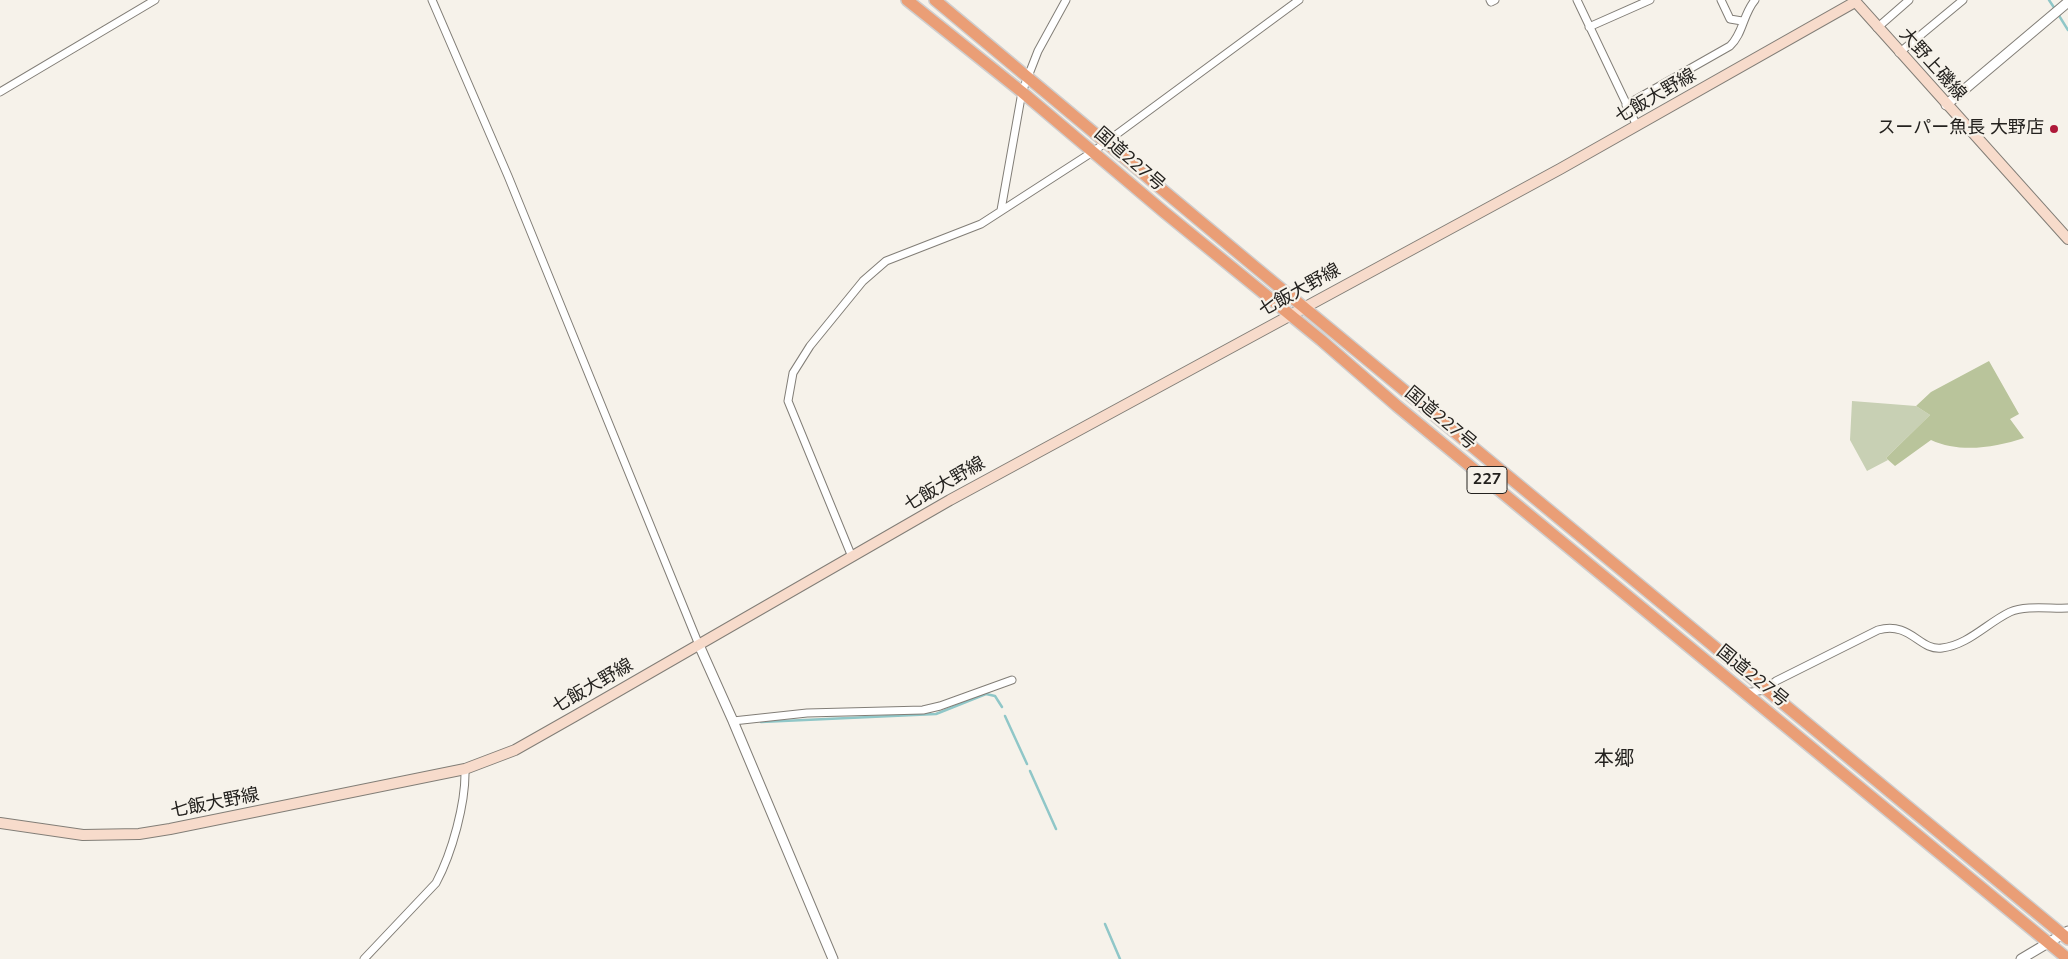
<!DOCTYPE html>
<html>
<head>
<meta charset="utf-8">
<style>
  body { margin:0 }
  canvas { display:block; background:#f6f2ea }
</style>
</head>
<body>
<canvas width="2068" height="959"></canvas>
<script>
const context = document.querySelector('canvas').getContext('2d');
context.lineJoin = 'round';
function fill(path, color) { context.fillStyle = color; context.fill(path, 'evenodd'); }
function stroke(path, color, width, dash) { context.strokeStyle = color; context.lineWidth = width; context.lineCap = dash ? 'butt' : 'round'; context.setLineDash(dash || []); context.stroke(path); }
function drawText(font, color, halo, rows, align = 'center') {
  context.font = font + ' "Nunito Sans","Noto Sans JP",sans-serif'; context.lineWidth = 4.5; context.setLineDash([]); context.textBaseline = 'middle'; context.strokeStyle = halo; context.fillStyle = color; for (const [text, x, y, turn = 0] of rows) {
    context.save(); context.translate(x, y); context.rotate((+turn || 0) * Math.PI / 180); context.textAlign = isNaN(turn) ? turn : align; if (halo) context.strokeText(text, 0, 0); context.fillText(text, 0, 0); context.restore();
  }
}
const green = new Path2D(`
  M1852,401L1916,406L1930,415L1886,458L1888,460L1867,471L1850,440Z`);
const forest = new Path2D(`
  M1989,361L2019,414L2010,419L2024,438C1994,448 1959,453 1931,440L1895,466L1886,458L1930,415L1916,406L1931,392Z`);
const stream = new Path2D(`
  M2049,0L2055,9
  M2058,14L2068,30
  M1005,716L1027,764
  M761,722L936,714L986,694L995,696L1002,707
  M1030,771L1056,829
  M1105,924L1120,959`);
const minor = new Path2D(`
  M432,0L508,176L699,645
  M1490,0L1491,2L1495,0
  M1577,0L1637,126
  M1721,0L1730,19L1742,21
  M1589,27L1650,0
  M1877,28L1909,0
  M1899,53L1963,0
  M0,92L155,0
  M1626,105L1730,46C1743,34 1743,14 1755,0
  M1001,210L1022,92L1038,51L1066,0
  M852,557L788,401L793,373L810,346L863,281L886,261L981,224L1094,151L1299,0
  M1745,693L1765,690L1776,681L1878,630C1911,621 1919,651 1942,648C1968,645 1987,623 2010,612C2026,605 2051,609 2068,608
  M733,721L807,713L923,710L940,706L1012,680
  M364,959L436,883C452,853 466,803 465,769`);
const tertiary = new Path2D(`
  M1946,105L2068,2
  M699,645L733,721L833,959
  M2021,959L2068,931`);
const secondary = new Path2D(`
  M1854,0L2068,239
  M0,823L83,835L139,834L170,829L465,769L515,750L575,716L950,500L1560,169L1855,2`);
const trunk = new Path2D(`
  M907,0L1022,92L1164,212L1321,340L1397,406L2068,959
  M935,0L1255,267L2068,939`);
const markers = [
  [2054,129,5,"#ae1939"]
];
const shields = [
  [1487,480,40]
];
const shieldNames = [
  ["227",1487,480]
];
const streetNames = [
  ["大野上磯線",1932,65,48],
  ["七飯大野線",1656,97,-30],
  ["国道227号",1129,160,41],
  ["七飯大野線",1300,291,-29],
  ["国道227号",1440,419,40],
  ["七飯大野線",945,485,-30],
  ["国道227号",1752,677,39],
  ["七飯大野線",593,687,-30],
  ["七飯大野線",215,804,-11]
];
const poiNames = [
  ["スーパー魚長 大野店",2044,129]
];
const quarterNames = [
  ["本郷",1614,760]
];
fill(green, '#c8d0b4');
fill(forest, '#b9c49b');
stroke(stream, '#90c7c8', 2.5);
stroke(minor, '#827e77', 9);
stroke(tertiary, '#827e77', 11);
stroke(secondary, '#827e77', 12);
stroke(trunk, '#cfcece', 14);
stroke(minor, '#fff', 7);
stroke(tertiary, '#fff', 9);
stroke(secondary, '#f7dbcb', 10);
stroke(trunk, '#ea9e76', 11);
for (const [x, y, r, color] of markers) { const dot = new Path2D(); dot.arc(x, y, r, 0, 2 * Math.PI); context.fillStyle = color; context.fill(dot); stroke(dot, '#f6f2ea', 2); }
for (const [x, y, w] of shields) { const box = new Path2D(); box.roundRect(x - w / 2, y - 13.5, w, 27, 4); context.fillStyle = '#f6f2ea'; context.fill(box); stroke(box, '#24221f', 1); }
drawText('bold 16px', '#24221f', null, shieldNames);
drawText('18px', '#24221f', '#f6f2ea', streetNames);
drawText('18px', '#24221f', '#f6f2ea', poiNames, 'right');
drawText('20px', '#24221f', '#f6f2ea', quarterNames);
</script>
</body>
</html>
